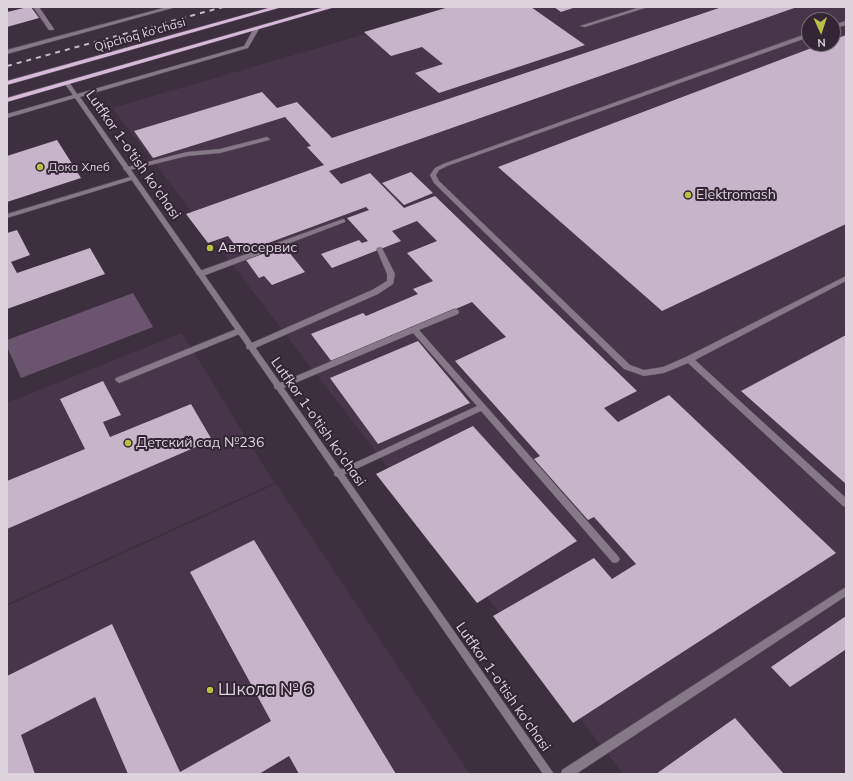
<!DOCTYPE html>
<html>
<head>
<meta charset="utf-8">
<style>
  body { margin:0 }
  #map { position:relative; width:853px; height:781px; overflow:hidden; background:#3c2f3e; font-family:Mulish,sans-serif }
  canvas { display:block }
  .frame { position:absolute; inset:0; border:8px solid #dcd3dd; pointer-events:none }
  .north { position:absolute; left:801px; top:12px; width:40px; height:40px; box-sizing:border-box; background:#322534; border:1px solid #766b78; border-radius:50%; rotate:177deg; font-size:11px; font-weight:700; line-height:16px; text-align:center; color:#dcd3dd }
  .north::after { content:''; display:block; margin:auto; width:14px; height:18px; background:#b9c046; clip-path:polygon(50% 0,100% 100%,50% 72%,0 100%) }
</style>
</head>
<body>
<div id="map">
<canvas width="853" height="781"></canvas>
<div class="frame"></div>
<div class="north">N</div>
</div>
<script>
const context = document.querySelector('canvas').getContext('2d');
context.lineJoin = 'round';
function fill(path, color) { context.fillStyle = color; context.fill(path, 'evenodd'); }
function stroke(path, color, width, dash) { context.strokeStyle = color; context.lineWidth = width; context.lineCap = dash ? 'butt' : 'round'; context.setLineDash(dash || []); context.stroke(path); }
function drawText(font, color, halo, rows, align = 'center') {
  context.font = font + ' Mulish,sans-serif'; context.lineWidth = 4; context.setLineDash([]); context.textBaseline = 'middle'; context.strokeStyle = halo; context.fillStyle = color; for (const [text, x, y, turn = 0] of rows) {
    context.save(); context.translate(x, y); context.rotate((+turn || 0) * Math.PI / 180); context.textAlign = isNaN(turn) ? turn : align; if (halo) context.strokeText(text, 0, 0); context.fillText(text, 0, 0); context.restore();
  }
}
const built = new Path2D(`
  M458,7H846V774H623L112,108ZM809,20H833V44H809Z
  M182,333L274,483L7,604V403Z
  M276,484L470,774H7V606Z`);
const green = new Path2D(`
  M133,293L153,327L21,378L7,347V340Z`);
const building = new Path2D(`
  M28,7H31L39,18L7,27V12Z
  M449,7H531L585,45L439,93L415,73L443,64L422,47L391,56L364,32Z
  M554,7H576L561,12Z
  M722,7H797L329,171L341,184L370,173L404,208L435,196L637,391L604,408L618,422L669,395L836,553L573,723L493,616L594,558L612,579L636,564L594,517L588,520L534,459L540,456L455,361L506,337L472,302L332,362L311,334L363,313L366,316L418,294L413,289L433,281L407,253L437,241L417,221L392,231L401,241L332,268L321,254L359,240L362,243L368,241L347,218L369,210L366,207L241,253L228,236L208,243L186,214L324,165L307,147L311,146L285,117L153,158L134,131L262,92L277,108L297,102L332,138Z
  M846,35V224L662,311L498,167L822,44H833V40Z
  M57,140L81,178L7,202V156Z
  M411,172L433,193L404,205L382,183Z
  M17,230L30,255L11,262L17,273L90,248L105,274L7,309V233Z
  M284,246L305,272L272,285L264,276L259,278L246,260Z
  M846,335V484L741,391Z
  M418,341L470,403L378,444L330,378Z
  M103,381L121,415L103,422L110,437L191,404L212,440L7,529V481L85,449L60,399Z
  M473,426L577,541L477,603L376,474Z
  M254,540L396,774H299L289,756L259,774H128L95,697L21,735L35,774H7V676L112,624L180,772L271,721L190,572Z
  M846,616V651L845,650L790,687L771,667Z
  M735,718L784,774H656Z`);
const lane = new Path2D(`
  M33,7H39L54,29L53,30H49Z
  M640,7H648L585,27L580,26Z
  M846,21V25L833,29V25Z
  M809,33V37L447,166L439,170L436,175L439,181L630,365L644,370L663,367L686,357L846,276V281L695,360L846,498V507L843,506L688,363L664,373L644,376L624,369L434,183L430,175L435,168L443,164Z
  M267,137L270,139L269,140L220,153L187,156L126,171L123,169L124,168L187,152L220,149Z
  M133,176L135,177V179L7,218V214Z
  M343,219L345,220V222L203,276H200L196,274L197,272Z
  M378,248H382L395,274L393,284L378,294L253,349H247L246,347L247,345L372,290L387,281V274L377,250Z
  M455,309L458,310L459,312L458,314L419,330L618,556L620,559L618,562L615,563L612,562L481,411L341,476L338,477L335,476L334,474L335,472L477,406L413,333L281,389H275L274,387L275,385Z
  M239,328L242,329L243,331L242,333L122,382L119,383L115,380L116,378Z
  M846,587V596L576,774H561L562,770Z`);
const street = new Path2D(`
  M167,7H176L7,54V50Z
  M254,28L259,29L248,48L80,97L554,774H543L75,98L7,118V114L73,95L64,83L65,82H69L77,94L244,46Z`);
const primary = new Path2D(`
  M272,7H282L7,85V81Z
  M325,7H335L7,102V98Z`);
const rail = new Path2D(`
  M7,66L223,7`);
const markers = [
  [40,167,4,"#b9c046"],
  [688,195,4,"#b9c046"],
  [210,248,4,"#b9c046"],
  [128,443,4,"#b9c046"],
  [210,690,4,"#b9c046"]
];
const farStreetnames = [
  ["Qipchoq ko'chasi",140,35,-16]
];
const farPoinames = [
  ["Дока Хлеб",48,167]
];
const streetNames = [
  ["Lutfkor 1-o'tish ko'chasi",133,155,55],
  ["Lutfkor 1-o'tish ko'chasi",318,422,55],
  ["Lutfkor 1-o'tish ko'chasi",503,687,55]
];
const poiNames = [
  ["Elektromash",696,195],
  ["Автосервис",218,248],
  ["Детский сад №236",136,443]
];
const nearPoinames = [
  ["Школа № 6",218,690]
];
fill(built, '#473549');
fill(green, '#6b546e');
fill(building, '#c6b5c8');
stroke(lane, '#594d5b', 1);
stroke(street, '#594d5b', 1);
stroke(primary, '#594d5b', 1);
fill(lane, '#857887');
fill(street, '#857887');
fill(primary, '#d6bbd9');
stroke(rail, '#c5bcc6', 2, [5, 5]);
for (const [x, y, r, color] of markers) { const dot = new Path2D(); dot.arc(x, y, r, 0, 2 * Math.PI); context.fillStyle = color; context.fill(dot); stroke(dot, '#322534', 1.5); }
drawText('12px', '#dcd3dd', '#322534', farStreetnames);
drawText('12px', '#dcd3dd', '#322534', farPoinames, 'left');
drawText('14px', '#dcd3dd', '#322534', streetNames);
drawText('14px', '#dcd3dd', '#322534', poiNames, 'left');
drawText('17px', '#dcd3dd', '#322534', nearPoinames, 'left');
</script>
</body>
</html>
